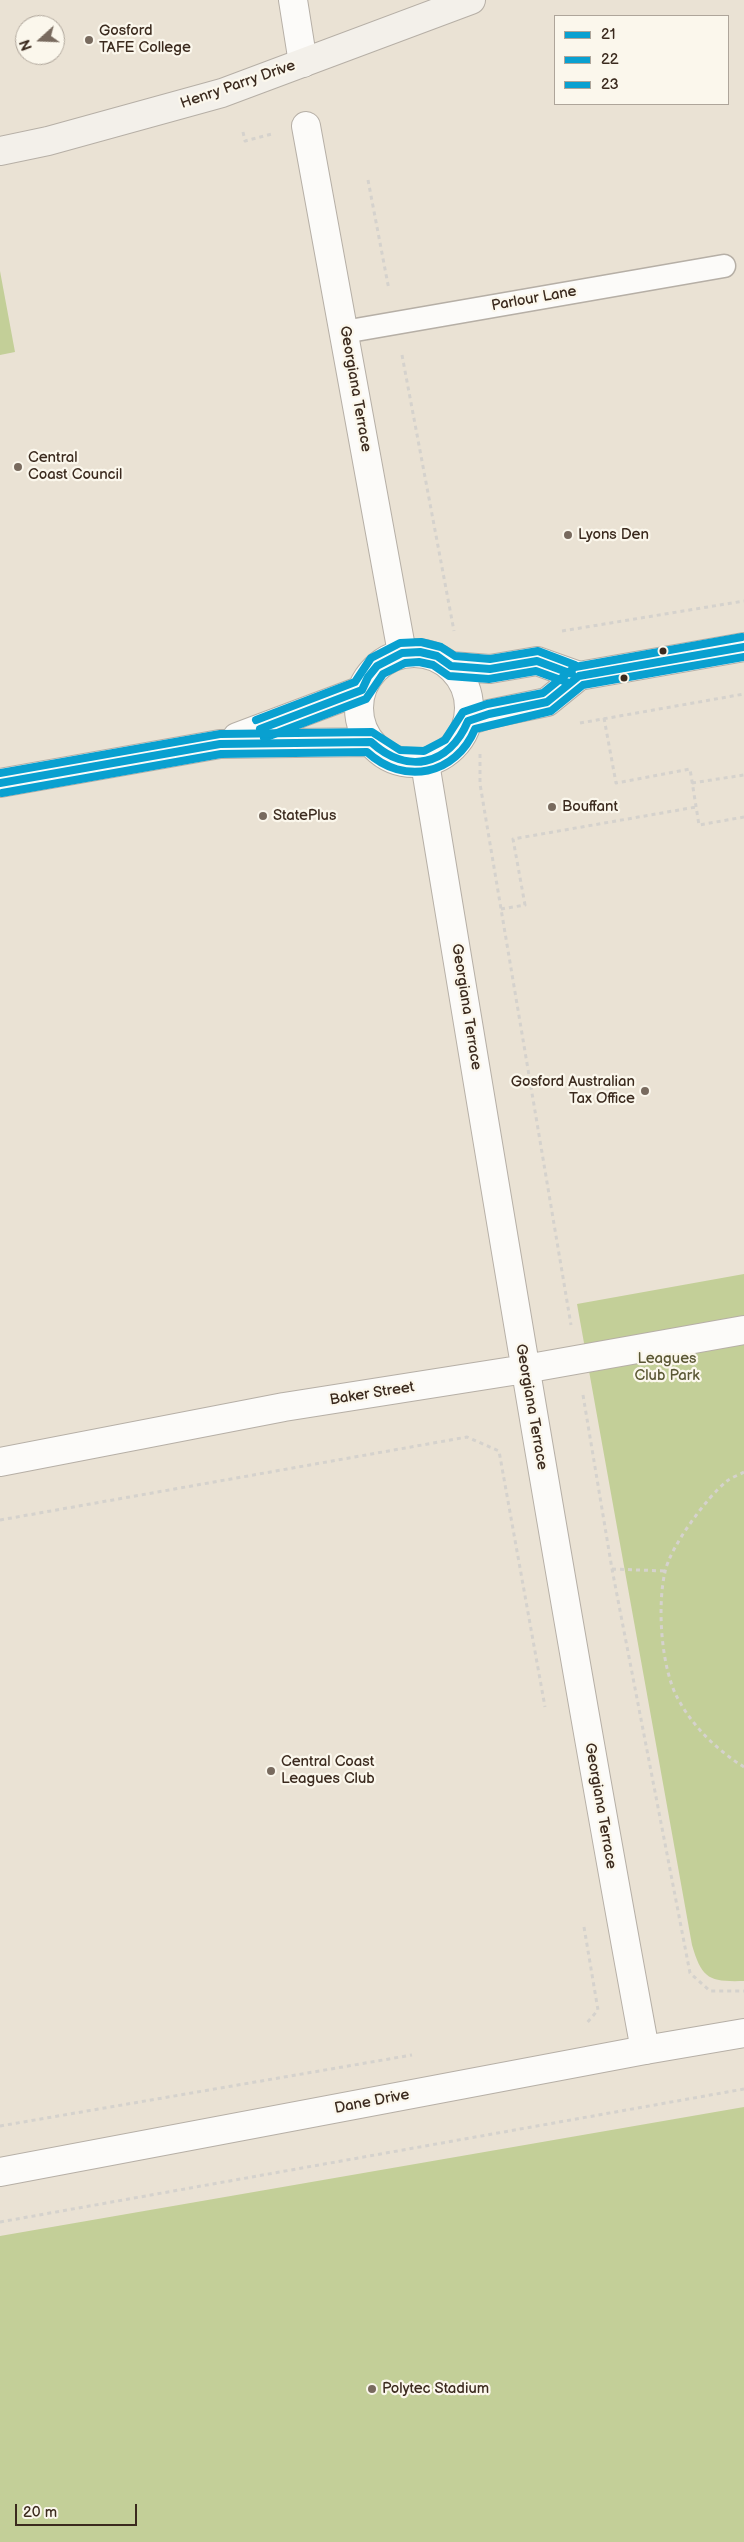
<!DOCTYPE html>
<html>
<head>
<meta charset="utf-8">
<style>
  body { margin:0 }
  #map { position:relative; width:744px; height:2542px; overflow:hidden; background:#eae2d4; font-family:"Balsamiq Sans",sans-serif }
  canvas { display:block }
  .legend { position:absolute; left:554px; top:15px; width:175px; height:90px; box-sizing:border-box; background:#fbf7ec; border:1px solid #aea59a; margin:0; padding:6px 9px; list-style:none; font-size:15px; color:#3b2a1e }
  .legend li { display:flex; align-items:center; gap:10px; height:25px }
  .legend b { width:25px; border:1px solid #aea59a }
  .north { position:absolute; left:15px; top:15px; width:50px; height:50px; box-sizing:border-box; background:#fbf7ec; border:1px solid #aea59a; border-radius:50%; rotate:250deg; font-size:14px; font-weight:700; line-height:20px; text-align:center; color:#3b2a1e }
  .north::after { content:''; display:block; margin:auto; width:18px; height:22px; background:#786a5e; clip-path:polygon(50% 0,100% 100%,50% 72%,0 100%) }
  .scale { position:absolute; left:15px; top:2504px; width:122px; height:22px; box-sizing:border-box; border:2px solid #3b2a1e; border-top:0; padding-left:6px; font-size:15px; line-height:18px; white-space:nowrap; color:#3b2a1e; -webkit-text-stroke:4px #fbf7ec; paint-order:stroke }
</style>
</head>
<body>
<div id="map">
<canvas width="744" height="2542"></canvas>
<ul class="legend">
<li><b style="height:6px;background:#09a0d0"></b>21</li>
<li><b style="height:6px;background:#09a0d0"></b>22</li>
<li><b style="height:6px;background:#09a0d0"></b>23</li>
</ul>
<div class="north">N</div>
<div class="scale">20 m</div>
</div>
<script>
const context = document.querySelector('canvas').getContext('2d');
context.lineJoin = 'round';
function fill(path, color) { context.fillStyle = color; context.fill(path, 'evenodd'); }
function stroke(path, color, width, dash) { context.strokeStyle = color; context.lineWidth = width; context.lineCap = dash ? 'butt' : 'round'; context.setLineDash(dash || []); context.stroke(path); }
function drawText(font, color, halo, rows, align = 'center') {
  context.font = font + ' "Balsamiq Sans",sans-serif'; context.lineWidth = 4.5; context.setLineDash([]); context.textBaseline = 'middle'; context.strokeStyle = halo; context.fillStyle = color; for (const [text, x, y, turn = 0] of rows) {
    context.save(); context.translate(x, y); context.rotate((+turn || 0) * Math.PI / 180); context.textAlign = isNaN(turn) ? turn : align; if (halo) context.strokeText(text, 0, 0); context.fillText(text, 0, 0); context.restore();
  }
}
const green = new Path2D(`
  M0,271L15,352L0,355Z
  M744,1274V1981C709,1982 702,1979 692,1945L577,1304Z
  M744,2107V2542H0V2236Z`);
const path = new Path2D(`
  M243,132L245,141L272,134
  M368,180L389,290
  M402,355L454,631
  M562,631L744,601
  M604,718L616,783L690,769L699,825L744,817
  M580,723L744,694
  M480,754V784L571,1325
  M692,783L744,775
  M501,909L525,905L513,839L696,807
  M583,1395L612,1569L690,1973L710,1991H744
  M744,1472C739,1475 732,1477 727,1481C707,1497 670,1547 665,1572C657,1606 661,1668 678,1699C694,1728 717,1750 744,1767
  M0,1520L467,1437L499,1451L545,1707
  M612,1569L665,1571
  M584,1927L598,2010L585,2025
  M0,2126L412,2055
  M0,2222L744,2089`);
const service = new Path2D(`
  M344,332L724,266`);
const minor = new Path2D(`
  M293,0L303,63
  M306,126L402,653
  M425,763C496,1192 566,1622 645,2050
  M0,1462L284,1407L525,1369L744,1330`);
const tertiary = new Path2D(`
  M359 708a55 55 0 1 1 110 0a55 55 0 1 1-110 0Z
  M451,666L490,669L537,661L579,676L744,647
  M468,721L489,714L547,702L579,676
  M237,737L362,690
  M0,783L220,744L371,742
  M0,2172L645,2050L744,2033`);
const secondary = new Path2D(`
  M0,151L48,141L222,93L471,0`);
const bus1 = new Path2D(`
  M260,729L362,690L368,677L377,666L402,653L420,652L437,656L451,666L490,669L537,661L572,674
  M0,783L220,744L371,742C407,775 449,766 468,721L489,714L547,702L579,676L744,647`);
const bus2 = new Path2D(`
  M264,738L366,699L383,674L405,663L419,662L433,665L449,676L489,679L536,671L569,683
  M2,793L221,754L367,752C404,786 456,775 475,729L551,711L583,685L744,657`);
const bus3 = new Path2D(`
  M256,720L355,682L371,658L400,643L421,642L441,647L455,656L490,659L538,651L575,665
  M0,773L220,734L372,732L400,750L424,751L445,740L463,712L487,704L543,693L575,667L742,637`);
const markers = [
  [89,40,5,"#786a5e"],
  [18,467,5,"#786a5e"],
  [568,535,5,"#786a5e"],
  [663,651,4.5,"#3b2a1e"],
  [624,678,4.5,"#3b2a1e"],
  [552,807,5,"#786a5e"],
  [263,816,5,"#786a5e"],
  [645,1091,5,"#786a5e"],
  [271,1771,5,"#786a5e"],
  [372,2389,5,"#786a5e"]
];
const poiNames = [
  ["Gosford",99,31],
  ["TAFE College",99,48],
  ["Central",28,458],
  ["Coast Council",28,475],
  ["Lyons Den",578,535],
  ["Bouffant",562,807],
  ["StatePlus",273,816],
  ["Gosford Australian",635,1082,"right"],
  ["Tax Office",635,1099,"right"],
  ["Central Coast",281,1762],
  ["Leagues Club",281,1779],
  ["Polytec Stadium",382,2389]
];
const streetNames = [
  ["Henry Parry Drive",238,85,-19],
  ["Parlour Lane",534,299,-10],
  ["Georgiana Terrace",355,389,80],
  ["Georgiana Terrace",466,1007,81],
  ["Baker Street",372,1394,-9],
  ["Georgiana Terrace",531,1407,80],
  ["Georgiana Terrace",600,1806,80],
  ["Dane Drive",372,2102,-11]
];
const parkNames = [
  ["Leagues",667,1359],
  ["Club Park",667,1376]
];
fill(green, '#c3cf98');
stroke(service, '#b6afa6', 25);
stroke(minor, '#b6afa6', 30);
stroke(tertiary, '#b6afa6', 30);
stroke(secondary, '#b6afa6', 30);
stroke(path, '#d5d2cd', 3, [4, 4]);
stroke(service, '#fcfbf9', 22);
stroke(minor, '#fcfbf9', 28);
stroke(tertiary, '#fcfbf9', 28);
stroke(secondary, '#f3f0ea', 28);
stroke(bus1, '#09a0d0', 8);
stroke(bus2, '#09a0d0', 8);
stroke(bus3, '#09a0d0', 8);
for (const [x, y, r, color] of markers) { const dot = new Path2D(); dot.arc(x, y, r, 0, 2 * Math.PI); context.fillStyle = color; context.fill(dot); stroke(dot, '#fbf7ec', 2); }
drawText('15px', '#3b2a1e', '#fbf7ec', poiNames, 'left');
drawText('15px', '#3b2a1e', '#fbf7ec', streetNames);
drawText('15px', '#5a5734', '#fbf7ec', parkNames);
</script>
</body>
</html>
